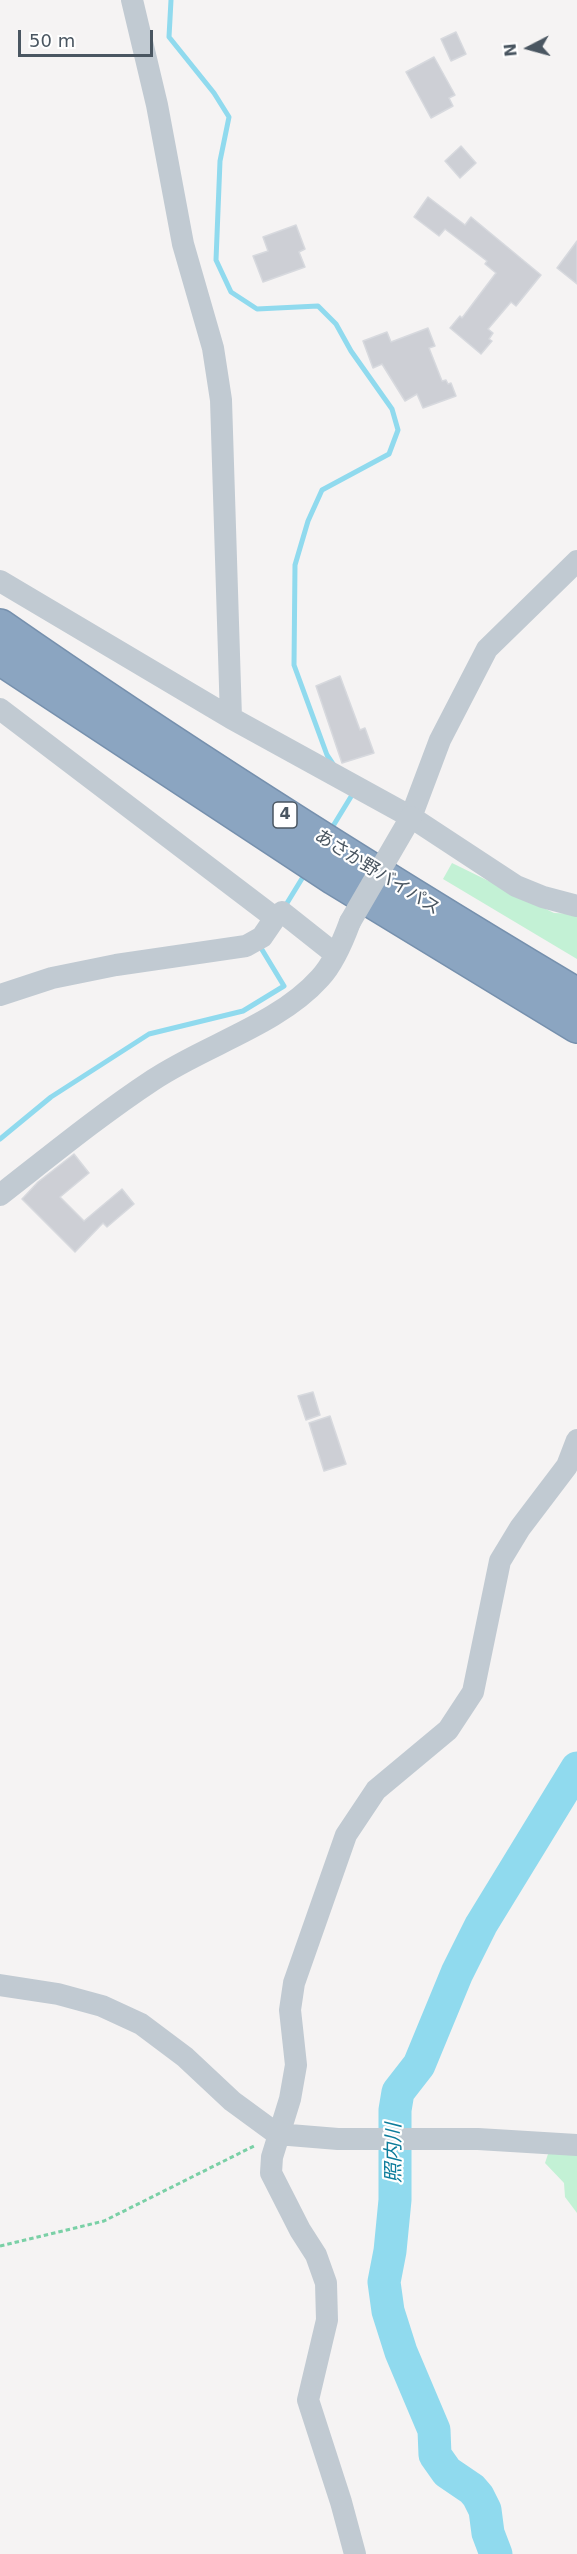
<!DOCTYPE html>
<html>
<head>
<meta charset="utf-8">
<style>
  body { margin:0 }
  #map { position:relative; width:577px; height:2554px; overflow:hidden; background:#f5f3f3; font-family:"DejaVu Sans",sans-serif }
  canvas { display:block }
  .north { position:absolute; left:499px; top:18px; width:60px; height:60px; -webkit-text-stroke:4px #fff; paint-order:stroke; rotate:264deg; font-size:16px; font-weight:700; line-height:24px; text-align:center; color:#4a5661 }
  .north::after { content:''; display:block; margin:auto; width:21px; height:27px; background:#4a5661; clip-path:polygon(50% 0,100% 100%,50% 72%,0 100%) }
  .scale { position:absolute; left:18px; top:30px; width:135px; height:27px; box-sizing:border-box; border:3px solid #4a5661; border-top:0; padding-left:8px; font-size:18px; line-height:21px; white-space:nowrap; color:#4a5661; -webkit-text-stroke:4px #fff; paint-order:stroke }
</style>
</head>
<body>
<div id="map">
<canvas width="577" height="2554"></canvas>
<div class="north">N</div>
<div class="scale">50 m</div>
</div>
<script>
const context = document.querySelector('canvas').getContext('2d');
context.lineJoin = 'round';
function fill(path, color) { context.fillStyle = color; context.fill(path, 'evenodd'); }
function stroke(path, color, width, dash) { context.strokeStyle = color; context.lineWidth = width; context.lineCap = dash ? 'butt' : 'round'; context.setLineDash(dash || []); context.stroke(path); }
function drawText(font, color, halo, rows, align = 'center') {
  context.font = font + ' "DejaVu Sans","Noto Sans JP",sans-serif'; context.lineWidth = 4.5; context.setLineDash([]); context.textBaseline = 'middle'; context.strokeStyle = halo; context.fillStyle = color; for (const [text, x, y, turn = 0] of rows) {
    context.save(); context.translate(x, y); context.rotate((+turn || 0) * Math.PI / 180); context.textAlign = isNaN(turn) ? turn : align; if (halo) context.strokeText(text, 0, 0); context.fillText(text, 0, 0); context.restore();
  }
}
const green = new Path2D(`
  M452,863L554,913L577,914V959L443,879Z
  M572,2152L577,2156V2213L565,2197L564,2183L545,2163L548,2154Z`);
const stream = new Path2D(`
  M171,0L169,37L214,93L229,117L220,161L216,260L231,292L257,309L318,306L336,324L351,351L392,409L398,430L389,454L322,490L308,521L295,565L294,665L327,755L333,764
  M330,831L352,795L350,792
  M284,908L306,872
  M0,1139L51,1097L149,1034L243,1011L284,986L261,948L263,945`);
const river = new Path2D(`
  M496,2554L488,2533L485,2510L478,2496L472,2489L447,2472L435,2455L434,2430L401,2352L388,2311L384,2282L390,2251L395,2200V2110L398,2092L419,2065L457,1973L481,1925L577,1768`);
const building = new Path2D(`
  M456,32L466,54L451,61L441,39Z
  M434,57L455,95L449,98L453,106L431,118L406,72Z
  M461,146L476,163L460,178L445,161Z
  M428,197L465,225L471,217L541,275L516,306L511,302L488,329L493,333L489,339L492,341L481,354L450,328L460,316L462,318L496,273L485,264L487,261L445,229L439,236L414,217Z
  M296,225L305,249L299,252L305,267L263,282L253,256L268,251L263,237Z
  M577,241V284L557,268Z
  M428,328L435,346L429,348L442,381L446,380L448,384L451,383L456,396L423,408L417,394L405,401L382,364L373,368L363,341L387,332L391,342Z
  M340,676L360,730L365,728L374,753L342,763L316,686Z
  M74,1154L89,1173L60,1197L84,1221L122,1189L134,1204L107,1227L103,1223L75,1252L22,1199L38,1182Z
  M313,1392L320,1415L306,1420L298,1396Z
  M330,1416L346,1464L324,1471L309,1423Z`);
const path = new Path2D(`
  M0,2246L104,2221L254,2146`);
const minor = new Path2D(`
  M132,0L157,105L183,244L213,348L221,400L231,718
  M0,581L231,718L411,817L516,886L543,897L577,906
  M0,709L275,918L282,912L335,954
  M411,817L440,740L487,649L577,561
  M0,995L52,978L116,965L246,946L262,937L275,918
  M0,1195C50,1156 100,1115 153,1080C205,1045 278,1025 320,978C334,963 343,941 350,922
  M0,1985L58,1994L102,2006L141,2024L185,2057L232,2101L277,2134L338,2139H478L577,2145
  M355,2554L341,2502L308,2400L327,2320L326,2283L316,2255L300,2230L271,2173L272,2157L290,2099L296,2065L290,2010L294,1983L346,1835L376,1790L448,1730L473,1692L500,1561L520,1528L567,1466L577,1440`);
const highway = new Path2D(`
  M0,626C187,756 381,878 577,995
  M0,658L334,878L577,1026`);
const minorBridge = new Path2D(`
  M350,922L411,817`);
const shields = [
  [285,815,24]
];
const shieldNames = [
  ["4",285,815]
];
const streetNames = [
  ["あさか野バイパス",377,873,32]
];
const waterNames = [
  ["照内川",395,2153,-90]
];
fill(green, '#c3f1d5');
stroke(stream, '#90daee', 5);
stroke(river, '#90daee', 33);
fill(building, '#cdcfd5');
stroke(building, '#d7d9de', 1.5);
stroke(highway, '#7690ad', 36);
stroke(path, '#7ad0a6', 3, [4.5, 3]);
stroke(minor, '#c1cad2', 22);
stroke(highway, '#8ba5c1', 33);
stroke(minorBridge, '#c1cad2', 22);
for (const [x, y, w] of shields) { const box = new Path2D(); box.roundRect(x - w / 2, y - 13, w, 26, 4.5); context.fillStyle = '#fff'; context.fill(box); stroke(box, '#4a5661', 1.5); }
drawText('bold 16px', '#4a5661', null, shieldNames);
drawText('18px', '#4a5661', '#fff', streetNames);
drawText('italic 20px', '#0c7c9b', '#fff', waterNames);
</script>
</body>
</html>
